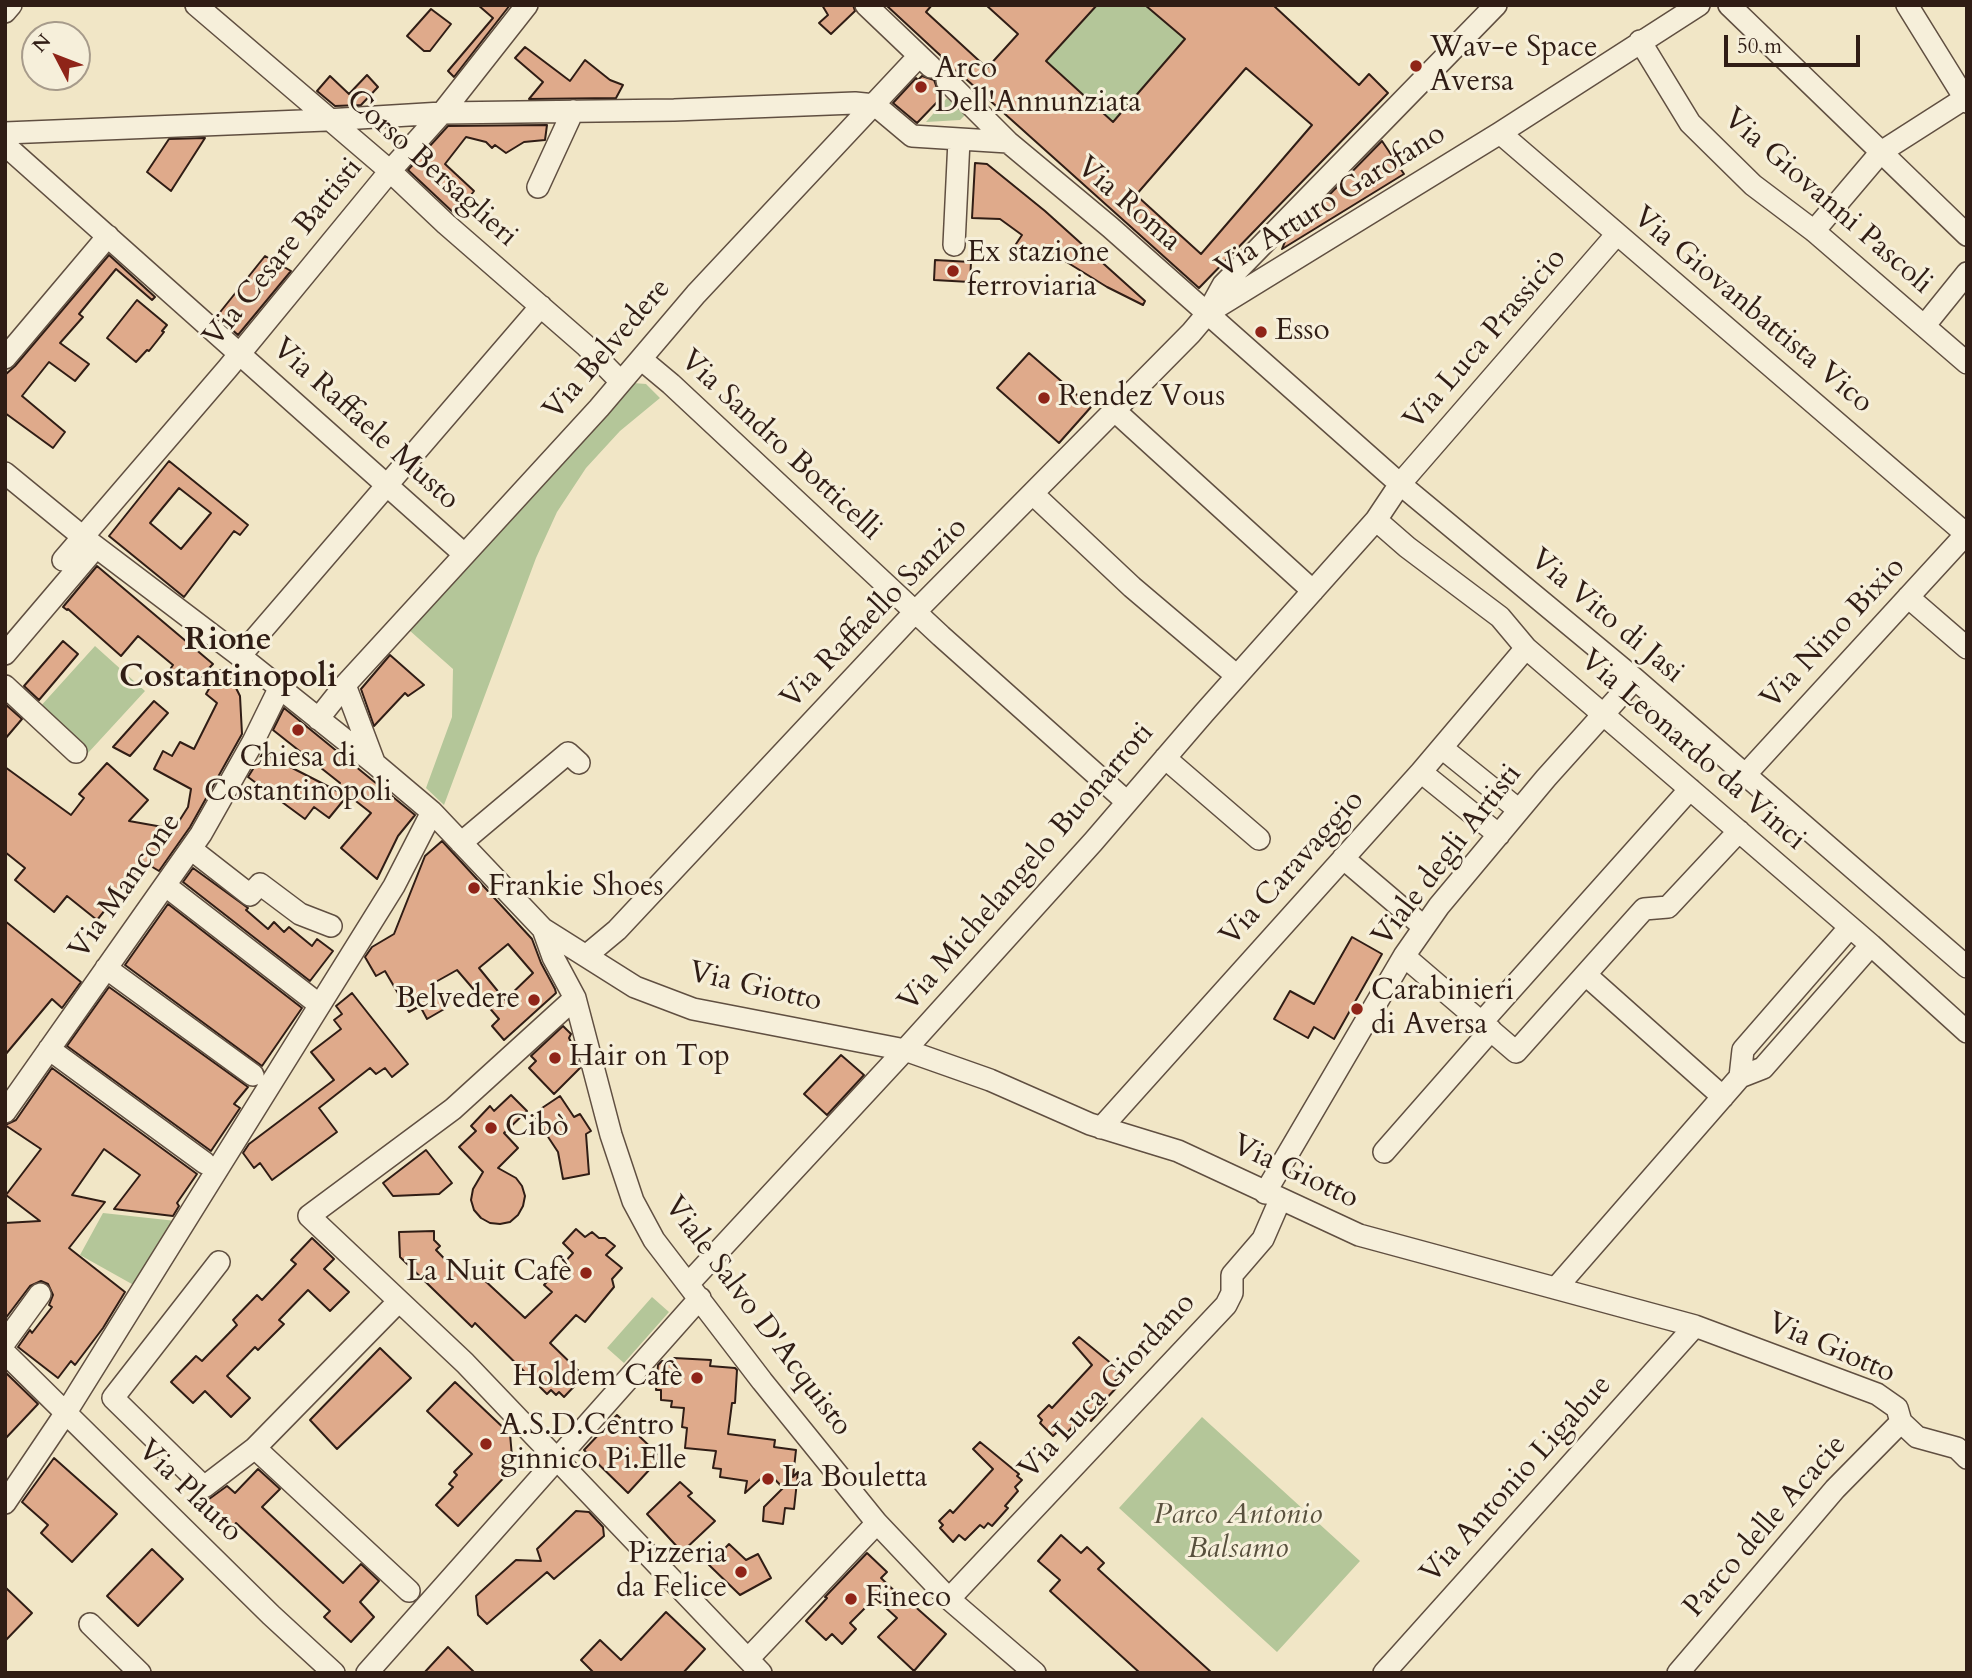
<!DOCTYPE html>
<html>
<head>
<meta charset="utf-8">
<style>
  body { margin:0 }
  #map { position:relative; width:1972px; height:1678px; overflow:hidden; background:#f1e6c6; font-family:Cardo,serif }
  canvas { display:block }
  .frame { position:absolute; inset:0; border:7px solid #301d15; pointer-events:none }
  .north { position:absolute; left:21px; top:21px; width:70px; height:70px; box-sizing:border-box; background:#f6efda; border:2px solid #a79b8b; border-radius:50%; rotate:312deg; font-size:19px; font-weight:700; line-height:28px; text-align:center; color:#301d15 }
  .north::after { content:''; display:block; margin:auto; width:24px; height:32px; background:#8f2418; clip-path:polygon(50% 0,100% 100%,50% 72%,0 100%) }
  .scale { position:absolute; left:1724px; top:35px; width:136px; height:32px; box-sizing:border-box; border:4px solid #301d15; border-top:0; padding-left:9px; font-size:21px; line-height:24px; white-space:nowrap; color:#301d15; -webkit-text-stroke:5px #f6efda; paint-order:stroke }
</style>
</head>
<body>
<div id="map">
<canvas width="1972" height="1678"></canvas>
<div class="frame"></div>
<div class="north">N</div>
<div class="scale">50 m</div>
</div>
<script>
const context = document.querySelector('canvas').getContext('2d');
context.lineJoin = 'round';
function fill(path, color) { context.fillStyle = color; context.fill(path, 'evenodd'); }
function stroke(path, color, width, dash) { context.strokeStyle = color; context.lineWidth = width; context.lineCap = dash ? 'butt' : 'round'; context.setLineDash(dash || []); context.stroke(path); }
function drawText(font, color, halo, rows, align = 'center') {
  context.font = font + ' Cardo,serif'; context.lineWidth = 6; context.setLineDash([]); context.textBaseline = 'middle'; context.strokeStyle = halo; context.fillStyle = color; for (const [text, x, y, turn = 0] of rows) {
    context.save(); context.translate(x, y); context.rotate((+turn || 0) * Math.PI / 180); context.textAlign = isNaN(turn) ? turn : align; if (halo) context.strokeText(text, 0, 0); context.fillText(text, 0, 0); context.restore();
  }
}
const green = new Path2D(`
  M1097,5H1145L1185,39L1113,122L1046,61Z
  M947,98L965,115L960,120L926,122Z
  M633,383L646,384L660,398L620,431L586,468L557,512L536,558L444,805L426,788L452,717L453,669L409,630Z
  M95,646L145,691L88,753L39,708Z
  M103,1213L176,1221L139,1288L80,1255Z
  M652,1297L669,1312L624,1363L607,1348Z
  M1202,1417L1360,1561L1277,1652L1119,1508Z`);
const building = new Path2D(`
  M478,5H510L454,77L448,71L493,18Z
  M822,5H853L855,11L831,34L819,23L828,15Z
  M886,5H932L926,12L987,68L1018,34L986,5H1097L1046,61L1113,122L1185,39L1145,5H1273L1359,85L1369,74L1388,93L1199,288L957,71L944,68L941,56ZM1246,68L1312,125L1201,254L1136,195Z
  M431,9L451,24L430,51H424L407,36Z
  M525,47L570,81L585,60L610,80L623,85L616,98L529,99L543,82L515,58Z
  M367,75L378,87L361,105L335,106L317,91L330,76L349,94Z
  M922,76L934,80L938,91L936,93L941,98L917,123L893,103L916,78L918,80Z
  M547,125L545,140L524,142L506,153L495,145L492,148L486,142L466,137L445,164L474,191L456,215L408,170L448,126Z
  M205,138L171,191L147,172L169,139Z
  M1382,141L1404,174L1282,249L1286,239Z
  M975,163L987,164L1045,211L1145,301L1143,305L1107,287L1065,261L1014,247L1022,235L1000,219L972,218Z
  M109,255L155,297L152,300L116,269L79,314L83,317L60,343L89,364L75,381L49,362L22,396L65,432L53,448L5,413V375L15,366Z
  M265,256L291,271L238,335L217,316Z
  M935,260L971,262L970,282L934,280Z
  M137,300L167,325L162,331L164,332L149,351L147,350L136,362L107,338Z
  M1029,353L1091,407L1059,443L997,388Z
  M169,461L248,525L240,535L234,531L184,597L109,536ZM179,488L211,513L181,549L150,523Z
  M97,566L213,664L194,684L188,679L184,684L169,671L173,665L138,636L121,656L68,609L67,610L63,607Z
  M63,641L78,654L39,700L24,686Z
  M390,655L424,685L408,696L405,693L374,726L361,689Z
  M220,670L233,682L240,696L242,734L190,827L159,871L144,862L97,920L67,896L54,912L15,880L25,868L5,852V767L71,815L84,798L79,794L107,763L148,800L129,821L174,829L188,807L191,789L154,769L163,751L172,756L180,742L194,749L217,703L206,694Z
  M154,701L168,713L130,756L113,747Z
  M5,704L22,719L5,739Z
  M284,708L415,815L398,836L377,879L341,848L371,813L338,787L340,783L273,730Z
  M263,753L347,796L329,818L314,807L305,819L248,777Z
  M442,841L532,939L541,963L555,989L556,993L504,1040L492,1026L499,1019L457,970L432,984L446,1008L427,1019L420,1006L409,1012L385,971L376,976L365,957L372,947L394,934L425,856ZM508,944L533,973L505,1000L479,968Z
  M193,868L248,908L246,910L268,929L274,922L284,932L289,927L312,946L317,939L333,951L310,981L183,882Z
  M168,904L302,1008L262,1066L125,965Z
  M5,921L81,982L62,1008L52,999L5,1055Z
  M1352,937L1382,954L1334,1039L1314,1027L1308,1038L1274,1019L1290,991L1314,1004Z
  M109,987L248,1087L234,1104L240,1108L211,1151L67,1046Z
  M352,993L408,1064L392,1077L385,1068L376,1074L370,1068L319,1108L337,1132L272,1180L260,1163L254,1168L243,1153L249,1144L334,1080L311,1052L341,1029L334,1020L342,1014L336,1006Z
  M563,1026L571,1034L569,1038L575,1050L572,1053L577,1058L580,1068L554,1094L529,1068L536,1061L531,1056Z
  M841,1055L864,1075L827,1115L804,1094Z
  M52,1068L197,1174L177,1203L179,1206L173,1216L114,1209L140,1175L104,1149L72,1195L105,1202L69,1248L125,1292L103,1328L75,1365L71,1361L58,1378L18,1347L30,1330L32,1333L52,1307L49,1305L53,1295L48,1284L41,1281L30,1286L5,1319V1223L40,1221L6,1195L41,1149L5,1125L16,1120Z
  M511,1095L527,1111L504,1133L518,1148L498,1168L516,1178L522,1186L525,1196L523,1206L518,1215L510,1222L500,1224L490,1223L481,1218L474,1210L471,1200L473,1189L483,1172L459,1147L476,1131L471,1126L490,1106L494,1111Z
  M560,1096L574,1117L580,1114L591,1131L586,1134L589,1174L563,1179L558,1152L533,1114Z
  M426,1150L452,1183L439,1194L393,1196L383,1183Z
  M576,1229L585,1237L592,1232L599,1238H605L615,1246L606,1255L622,1268L612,1279L614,1287L585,1322L576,1315L550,1343L584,1376L564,1397L559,1392L556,1395L551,1390L547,1394L475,1323L472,1327L400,1257L399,1232L434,1231V1240L440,1246L436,1250L465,1280L481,1277L525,1318L552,1292L544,1285L573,1253L563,1243Z
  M312,1238L334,1259L324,1269L349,1292L330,1311L308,1290L279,1320L284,1324L258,1350L255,1347L227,1376L250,1398L231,1417L205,1391L193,1403L171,1382L196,1356L202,1361L237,1325L233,1320L257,1295L262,1300L296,1264L291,1260Z
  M1079,1337L1118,1369L1116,1371L1121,1375L1114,1382L1118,1386L1104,1401L1107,1403L1091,1421L1087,1418L1084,1423L1079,1420L1064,1436L1059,1430L1053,1436L1040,1423L1042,1420L1038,1416L1049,1405L1052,1408L1092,1365L1073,1343Z
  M380,1348L411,1378L337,1449L310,1420Z
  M674,1358L711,1360L710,1366L735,1368L737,1370L735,1403H732L728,1434L775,1440L774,1447L796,1450L793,1477L798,1472L794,1509L785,1508L783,1524L763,1521L764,1507L783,1488L768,1472L745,1493L747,1481L720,1477L721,1469L713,1468L716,1451L685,1448L687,1428L682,1427L684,1408L671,1407L672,1401L661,1400V1390H656L658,1365L662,1361H674Z
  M5,1372L38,1404L5,1439Z
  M455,1382L510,1434L513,1468L458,1526L436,1505L453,1487L449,1484L457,1475L454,1472L472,1454L427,1411Z
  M617,1415L661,1457L628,1493L584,1450Z
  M980,1442L1019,1474L1017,1476L1022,1480L1015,1487L1018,1491L1005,1506L1008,1508L992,1526L988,1523L984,1528L980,1525L965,1540L959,1535L953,1542L940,1528L943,1525L939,1521L950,1510L953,1513L993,1469L973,1449Z
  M54,1458L117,1514L72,1562L41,1533L48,1525L22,1502Z
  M258,1469L280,1489L262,1507L343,1583L361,1564L379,1581L360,1602L374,1617L351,1642L324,1617L330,1611L236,1523L232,1527L205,1502L227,1486L235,1493Z
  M680,1482L692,1493L688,1496L715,1521L682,1552L647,1514Z
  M576,1511L589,1512L603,1527L604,1536L554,1579L547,1572L487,1624L478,1615L476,1596L516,1560L541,1561L537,1549Z
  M1061,1535L1081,1553L1087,1547L1104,1563L1098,1569L1212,1673H1140L1050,1591L1060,1580L1038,1561Z
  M729,1544L746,1560L758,1554L771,1578L740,1595L709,1565Z
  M152,1549L183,1579L138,1626L107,1596Z
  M867,1553L887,1572L881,1578L909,1605L911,1603L946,1634L914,1671L878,1637L897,1618L875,1598L850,1623L856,1629L842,1644L832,1634L826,1640L806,1621L827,1598L825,1597Z
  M5,1587L32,1613L5,1641Z
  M666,1612L705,1649L683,1673H594L581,1660L600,1640L621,1660Z
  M448,1647L475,1673H424Z`);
const minor = new Path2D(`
  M196,5L390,171L446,224L585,345L621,382
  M866,5L931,67
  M1729,5L1967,235
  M1907,5L1967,102
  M5,12L11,5
  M1640,41L1690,123L1753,185L1814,231L1967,363
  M947,81L1008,142L1110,227L1400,484L1635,679L1967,967
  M875,105L912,136L1008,142
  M5,133L326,120L442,113L674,110L855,103L875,105
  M1500,133L1966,534
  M5,145L464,554
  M538,187L573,111
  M1814,231L1881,152L1967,97
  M954,245L959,140
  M1209,312L1500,133L1699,5
  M1925,325L1967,273
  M5,358L108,236
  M641,359L671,384L941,636L1127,802
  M1114,410L1313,591
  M5,473L83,537L240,656L374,763L432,812L543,929L635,987L693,1009L905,1050L990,1080L1090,1124L1178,1151L1359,1235L1695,1326L1877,1394L1897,1408L1901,1422L1917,1437L1957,1448L1967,1458
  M1033,494L1132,587L1237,676
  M1376,520L1407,547L1500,617L1526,648L1871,945L1967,1032
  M63,560L228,368L390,171L442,113L527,5
  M1908,597L1967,648
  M5,654L96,547
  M240,656L541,306
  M345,685L374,762
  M5,686L76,752
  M318,719L345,685L599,408L696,294L919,56
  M1442,748L1519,810
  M1165,758L1259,839
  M1421,772L1499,835
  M1745,775L1967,533
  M461,843L568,753L579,763
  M191,849L250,895L260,884L300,914L331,926
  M1343,858L1424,927
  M166,886L312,999
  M543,929L553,957L575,998L611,1135L633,1201L654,1240L762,1381L877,1523L949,1599L1035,1673
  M587,955L617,930L915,612L1191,333L1207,314L1223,285L1496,5
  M1404,956L1516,1052L1644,909L1668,907L1739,831
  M106,968L253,1075
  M1586,975L1723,1097
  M575,998L453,1109L309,1216L465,1363L761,1673
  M1482,1022L1690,789
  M49,1049L205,1163
  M1740,1077L1743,1050L1850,927
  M5,1112L201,834L253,742L280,687
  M1101,1128L1421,772L1526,648
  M1384,1152L1491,1030
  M1265,1193L1404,956L1439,906L1546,778L1635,679
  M219,1262L113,1398L204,1487L255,1448
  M689,1283L905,1050L1093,842L1204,713L1376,520L1400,484L1617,234
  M1556,1288L1740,1077L1763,1068L1871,945
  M399,1301L255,1448L409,1591
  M5,1342L40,1294
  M5,1353L271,1615L334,1673
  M5,1503L65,1414L394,886L432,812
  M949,1599L1226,1305L1232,1293V1275L1263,1239L1280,1200
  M90,1624L140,1673
  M748,1659L877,1523
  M367,1673L700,1298
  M1384,1673L1695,1326
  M1678,1673L1835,1489L1901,1422`);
const markers = [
  [1416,66,7,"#8f2418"],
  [921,87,7,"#8f2418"],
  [953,271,7,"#8f2418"],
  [1261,332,7,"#8f2418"],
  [1044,398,7,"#8f2418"],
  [298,730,7,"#8f2418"],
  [474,888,7,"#8f2418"],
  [534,1000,7,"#8f2418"],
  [1357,1009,7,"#8f2418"],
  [555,1058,7,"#8f2418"],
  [491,1128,7,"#8f2418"],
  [586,1273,7,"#8f2418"],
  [697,1378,7,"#8f2418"],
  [486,1444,7,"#8f2418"],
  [768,1479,7,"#8f2418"],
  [741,1572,7,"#8f2418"],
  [851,1599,7,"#8f2418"]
];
const poiNames = [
  ["Wav-e Space",1430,49],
  ["Aversa",1430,83],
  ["Arco",935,70],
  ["Dell'Annunziata",935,104],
  ["Ex stazione",967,254],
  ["ferroviaria",967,288],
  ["Esso",1275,332],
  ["Rendez Vous",1058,398],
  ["Chiesa di",298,759,"center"],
  ["Costantinopoli",298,793,"center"],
  ["Frankie Shoes",488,888],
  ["Carabinieri",1371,992],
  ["di Aversa",1371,1026],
  ["Belvedere",520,1000,"right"],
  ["Hair on Top",569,1058],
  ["Cibò",505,1128],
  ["La Nuit Cafè",572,1273,"right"],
  ["Holdem Cafè",683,1378,"right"],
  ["A.S.D.Centro",500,1427],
  ["ginnico Pi.Elle",500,1461],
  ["La Bouletta",782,1479],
  ["Pizzeria",727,1555,"right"],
  ["da Felice",727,1589,"right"],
  ["Fineco",865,1599]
];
const streetNames = [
  ["Corso Bersaglieri",431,169,42],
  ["Via Arturo Garofano",1331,202,-32],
  ["Via Giovanni Pascoli",1827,202,41],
  ["Via Roma",1128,205,41],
  ["Via Cesare Battisti",284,253,-51],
  ["Via Giovanbattista Vico",1752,311,40],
  ["Via Luca Prassicio",1486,340,-49],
  ["Via Belvedere",608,350,-49],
  ["Via Raffaele Musto",365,425,42],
  ["Via Sandro Botticelli",780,446,43],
  ["Via Raffaello Sanzio",875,614,-46],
  ["Via Vito di Jasi",1606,617,40],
  ["Via Nino Bixio",1834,634,-47],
  ["Via Leonardo da Vinci",1692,751,41],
  ["Viale degli Artisti",1448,856,-52],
  ["Via Michelangelo Buonarroti",1027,868,-49],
  ["Via Caravaggio",1293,869,-48],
  ["Via Mancone",126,887,-55],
  ["Via Giotto",755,988,13],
  ["Via Giotto",1295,1173,25],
  ["Viale Salvo D'Acquisto",757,1317,53],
  ["Via Giotto",1831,1349,23],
  ["Via Luca Giordano",1108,1387,-47],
  ["Via Antonio Ligabue",1517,1480,-48],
  ["Via Plauto",189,1492,44],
  ["Parco delle Acacie",1766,1527,-49]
];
const parkNames = [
  ["Parco Antonio",1238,1516],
  ["Balsamo",1238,1550]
];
const neighbourhoodNames = [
  ["Rione",228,642],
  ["Costantinopoli",228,679]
];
fill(green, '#b4c699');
fill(building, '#dfaa8b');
stroke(building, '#301d15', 2);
stroke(minor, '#604f41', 24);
stroke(minor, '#f6efda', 21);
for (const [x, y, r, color] of markers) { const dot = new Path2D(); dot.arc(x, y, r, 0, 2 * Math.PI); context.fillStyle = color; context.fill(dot); stroke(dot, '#f6efda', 2.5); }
drawText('30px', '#301d15', '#f6efda', poiNames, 'left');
drawText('30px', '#301d15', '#f6efda', streetNames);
drawText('italic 30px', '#58503d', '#f6efda', parkNames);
drawText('bold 32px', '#301d15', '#f6efda', neighbourhoodNames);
</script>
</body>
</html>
